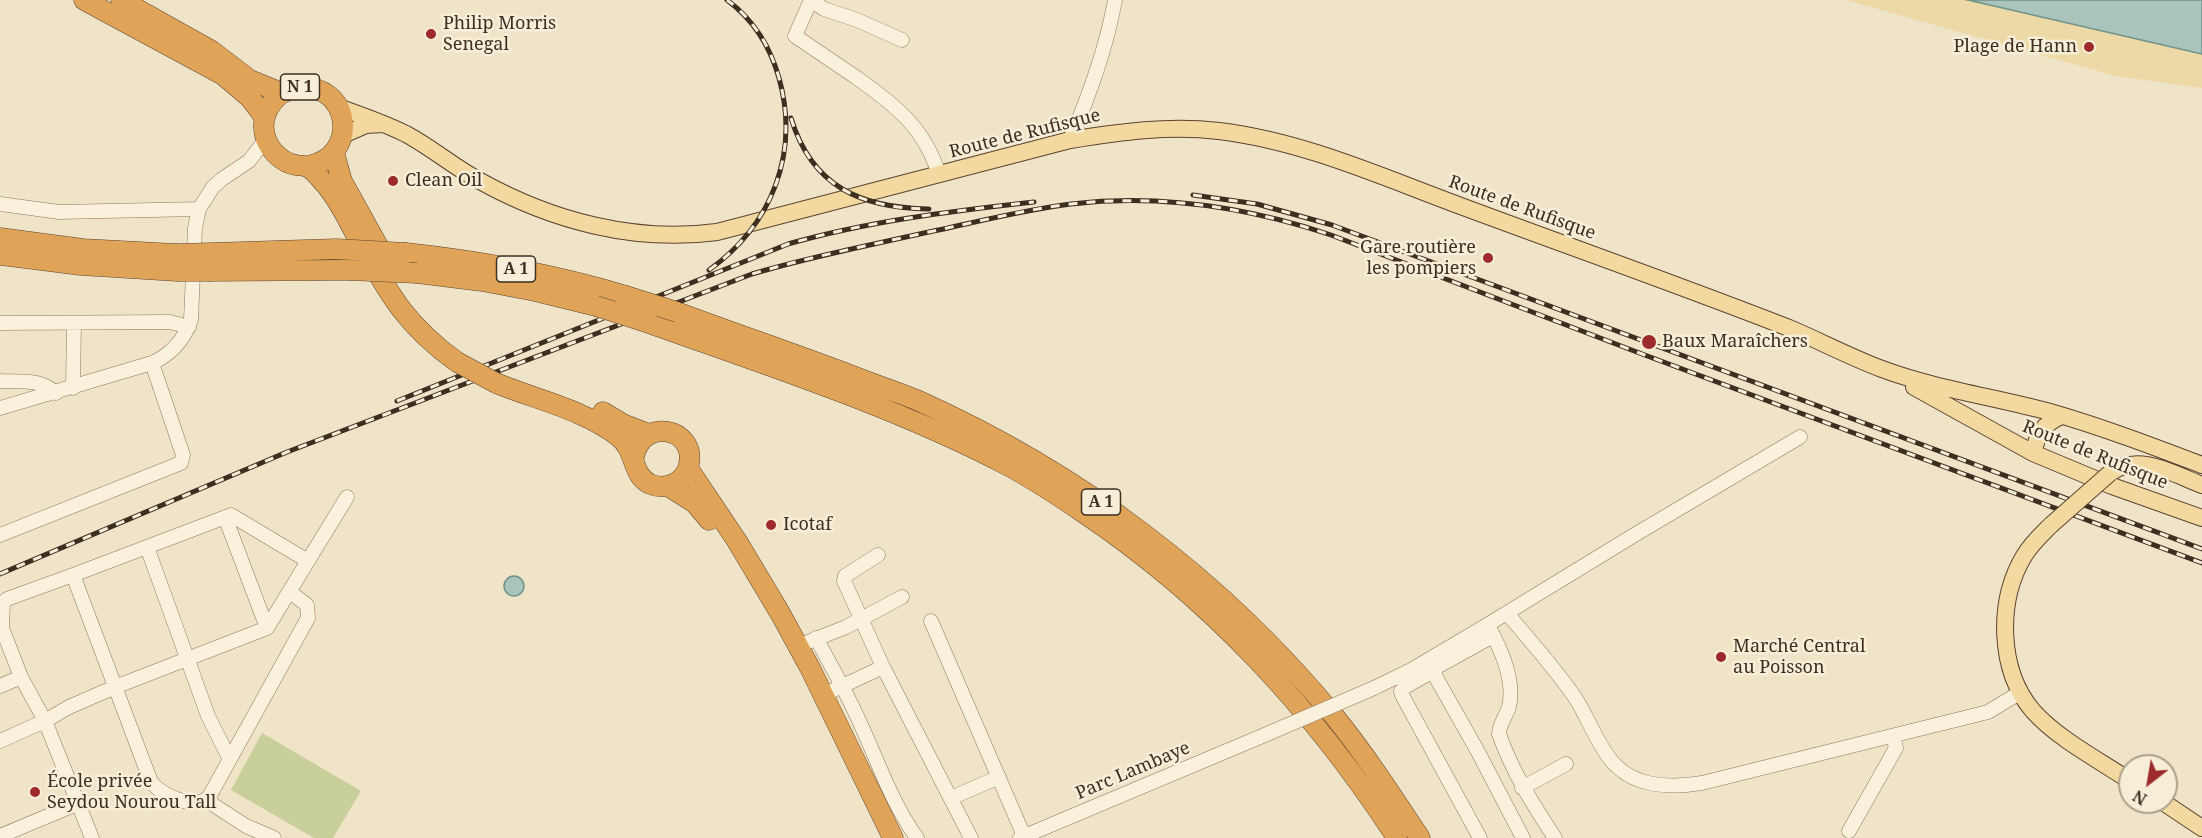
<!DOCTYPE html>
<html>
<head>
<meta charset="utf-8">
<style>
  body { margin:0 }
  #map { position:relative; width:2202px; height:838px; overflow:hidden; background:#f0e4c8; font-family:"Noto Serif",serif }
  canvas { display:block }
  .north { position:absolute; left:2118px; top:754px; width:60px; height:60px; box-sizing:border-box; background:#f7eed8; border:2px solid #ada18e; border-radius:50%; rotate:211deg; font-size:16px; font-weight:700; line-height:24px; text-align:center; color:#3d2e20 }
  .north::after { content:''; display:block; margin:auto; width:21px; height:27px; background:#9e2a2b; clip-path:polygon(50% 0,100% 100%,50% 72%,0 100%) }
</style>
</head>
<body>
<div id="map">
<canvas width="2202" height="838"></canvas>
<div class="north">N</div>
</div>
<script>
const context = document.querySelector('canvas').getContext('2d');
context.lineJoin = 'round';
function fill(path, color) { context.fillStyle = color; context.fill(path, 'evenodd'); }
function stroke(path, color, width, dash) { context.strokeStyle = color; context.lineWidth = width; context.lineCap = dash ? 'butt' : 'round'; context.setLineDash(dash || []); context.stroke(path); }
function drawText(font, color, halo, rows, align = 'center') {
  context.font = font + ' "Noto Serif",serif'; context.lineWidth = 5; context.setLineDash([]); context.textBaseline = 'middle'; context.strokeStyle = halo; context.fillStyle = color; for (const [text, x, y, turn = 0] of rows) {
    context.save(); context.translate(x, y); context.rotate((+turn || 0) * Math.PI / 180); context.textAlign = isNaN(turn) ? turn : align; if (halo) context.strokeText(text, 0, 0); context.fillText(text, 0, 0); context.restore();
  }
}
const green = new Path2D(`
  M262,733L361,791L333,838H314L231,790Z`);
const sand = new Path2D(`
  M1846,0H1966L2202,54V88L2116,76Z`);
const water = new Path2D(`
  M1966,0H2202V54L1968,0Z
  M504 586a10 10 0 1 1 20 0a10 10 0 1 1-20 0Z`);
const minor = new Path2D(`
  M811,0L795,36C816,50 836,64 857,78C895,105 925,128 939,175
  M811,0L824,9L857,20L902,40
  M1070,140C1090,94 1106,50 1115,0
  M0,204L59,212L199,209
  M0,323L170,322L189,327
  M0,381C22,382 38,378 56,393
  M73,388L74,324
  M0,408L152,363C172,354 184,340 191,320L195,228L199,209L213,187L222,179L249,161L266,139
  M225,517L267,628
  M0,535L181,463L183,455L152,363
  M147,547L208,716L229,758
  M878,555L845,576L844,581L883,667L971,838
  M73,575L151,782C162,795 194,811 209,797L308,618L307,605L290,592
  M1507,613C1530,641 1556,669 1576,699C1588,718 1596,741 1610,759C1633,788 1669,788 1702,783L1988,712L2021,692
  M931,621L1024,836
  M1490,629C1502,652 1515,681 1509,707C1506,716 1499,725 1499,734C1513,773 1532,803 1555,838
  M1493,636L1437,667L1434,674L1477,750L1523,838
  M816,638C832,667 848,695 861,725C879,764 892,803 917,838
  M808,642L846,627L902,597
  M1435,670L1405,687L1401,691L1402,695L1480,838
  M0,686L21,677
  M1374,688L1411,670L1487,625L1636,534L1800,437
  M823,695L883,667
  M0,741L45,721L69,707L115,687L267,628L347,497
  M1522,788L1566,764
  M951,798L999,777
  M206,800L246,826L274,838
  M1849,831L1896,748L1893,736
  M0,836L79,803
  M92,838L45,721L21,677L2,628L3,603L7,599L73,575L231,515L308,561
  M1020,838L1260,737`);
const major = new Path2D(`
  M338,107C361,115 384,123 406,134C432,148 454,167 480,181C552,221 635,243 717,232L1070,140C1120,132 1168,125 1219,131C1302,141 1380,176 1458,205C1568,246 1679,285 1789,328C1820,341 1850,357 1882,369C1936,389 1994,397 2050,412C2102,427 2152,446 2202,465
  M343,135L366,125L383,124
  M1914,387L2033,453L2112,486L2202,518
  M2033,453C2038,433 2042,425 2061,416
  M2110,473C2139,452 2173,474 2202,485
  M2051,525C2041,535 2031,544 2024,556C1997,601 1998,670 2033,711C2058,739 2099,760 2130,781
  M2163,802L2202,828`);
const highway = new Path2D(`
  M84,0L223,75L250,98L265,118
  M121,0L212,51L250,80L282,93
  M334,153L342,181L388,264
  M307,166C362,157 350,80 297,88C273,91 258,117 266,139C271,152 283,163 296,165C300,166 305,165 309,168C315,171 320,179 325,184C339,200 348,220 358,239C388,292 405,325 457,362
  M0,238L83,249L176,254
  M212,253L336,249
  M406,253C480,261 552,274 623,295
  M0,255L81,265L177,271
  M211,271L348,270
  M417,273L482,281L535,291L596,306
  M677,312C736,334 795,354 853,376C875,385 898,392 919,401C1079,473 1222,580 1334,716C1365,754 1393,797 1420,838
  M649,323C769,366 891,405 1005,464C1032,478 1056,494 1081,511C1211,598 1312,708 1397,838
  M496,383C537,400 582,409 618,436C637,451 631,475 650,484C666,491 686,482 689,464C696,427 641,417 634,457
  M603,412L623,424L649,434
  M688,468L737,541L780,613L810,668L893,838
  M668,486L695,503L709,520`);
const rail = new Path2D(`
  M791,118C812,187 861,208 929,209
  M1193,195L1257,204L1332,225L2202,549
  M709,270C772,225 800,153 779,78C770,46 754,20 727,0
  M397,401L788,244C869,221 952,211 1034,202
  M0,574L287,452L752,274C809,257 866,246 924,233C973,223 1022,210 1071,204C1159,194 1247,207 1331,235L1642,354L2202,563`);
const minorBridge = new Path2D(`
  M1260,737L1374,688`);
const majorBridge = new Path2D(`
  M2051,525L2110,473`);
const highwayBridge = new Path2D(`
  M336,249L406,253
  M176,254L212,253
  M348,270L417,273
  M177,271H211
  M623,295L677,312
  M596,306L649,323
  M457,362L496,383`);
const markers = [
  [431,34,6,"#9e2a2b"],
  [2089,47,6,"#9e2a2b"],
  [393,181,6,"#9e2a2b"],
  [1488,258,6,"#9e2a2b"],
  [1649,342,8,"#9e2a2b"],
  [771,525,6,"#9e2a2b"],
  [1721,657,6,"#9e2a2b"],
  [35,792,6,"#9e2a2b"]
];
const shields = [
  [300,87,39],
  [516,269,39],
  [1101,502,39]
];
const shieldNames = [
  ["N 1",300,87],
  ["A 1",516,269],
  ["A 1",1101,502]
];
const poiNames = [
  ["Philip Morris",443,24],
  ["Senegal",443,45],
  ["Plage de Hann",2077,47,"right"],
  ["Clean Oil",405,181],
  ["Gare routière",1476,248,"right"],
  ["les pompiers",1476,269,"right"],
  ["Baux Maraîchers",1662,342],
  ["Icotaf",783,525],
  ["Marché Central",1733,647],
  ["au Poisson",1733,668],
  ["École privée",47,782],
  ["Seydou Nourou Tall",47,803]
];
const streetNames = [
  ["Route de Rufisque",1025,134,-14],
  ["Route de Rufisque",1522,208,20],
  ["Route de Rufisque",2095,455,22],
  ["Parc Lambaye",1133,771,-23]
];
fill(green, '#c9cf9b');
fill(sand, '#ecd9a5');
fill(water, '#a9c4bc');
stroke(water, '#6f938a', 1.5);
stroke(minor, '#8d765c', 15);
stroke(major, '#5b4430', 18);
stroke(highway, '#5b4430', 21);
stroke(minor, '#faf1dc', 14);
stroke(major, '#f3d9a0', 16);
stroke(highway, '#e0a458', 20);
stroke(rail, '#3d2e20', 5);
stroke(rail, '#f7eed8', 3, [9]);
stroke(minorBridge, '#8d765c', 15, []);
stroke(majorBridge, '#5b4430', 18, []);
stroke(highwayBridge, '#5b4430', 21, []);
stroke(minorBridge, '#faf1dc', 14);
stroke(majorBridge, '#f3d9a0', 16);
stroke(highwayBridge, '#e0a458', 20);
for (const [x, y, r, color] of markers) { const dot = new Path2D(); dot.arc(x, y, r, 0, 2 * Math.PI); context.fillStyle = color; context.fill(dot); stroke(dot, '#f7eed8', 2); }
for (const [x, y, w] of shields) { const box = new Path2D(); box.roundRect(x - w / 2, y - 13, w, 26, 4.5); context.fillStyle = '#f7eed8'; context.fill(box); stroke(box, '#3d2e20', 1.5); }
drawText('bold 16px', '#3d2e20', null, shieldNames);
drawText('18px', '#3d2e20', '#f7eed8', poiNames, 'left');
drawText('18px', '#3d2e20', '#f7eed8', streetNames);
</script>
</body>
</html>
